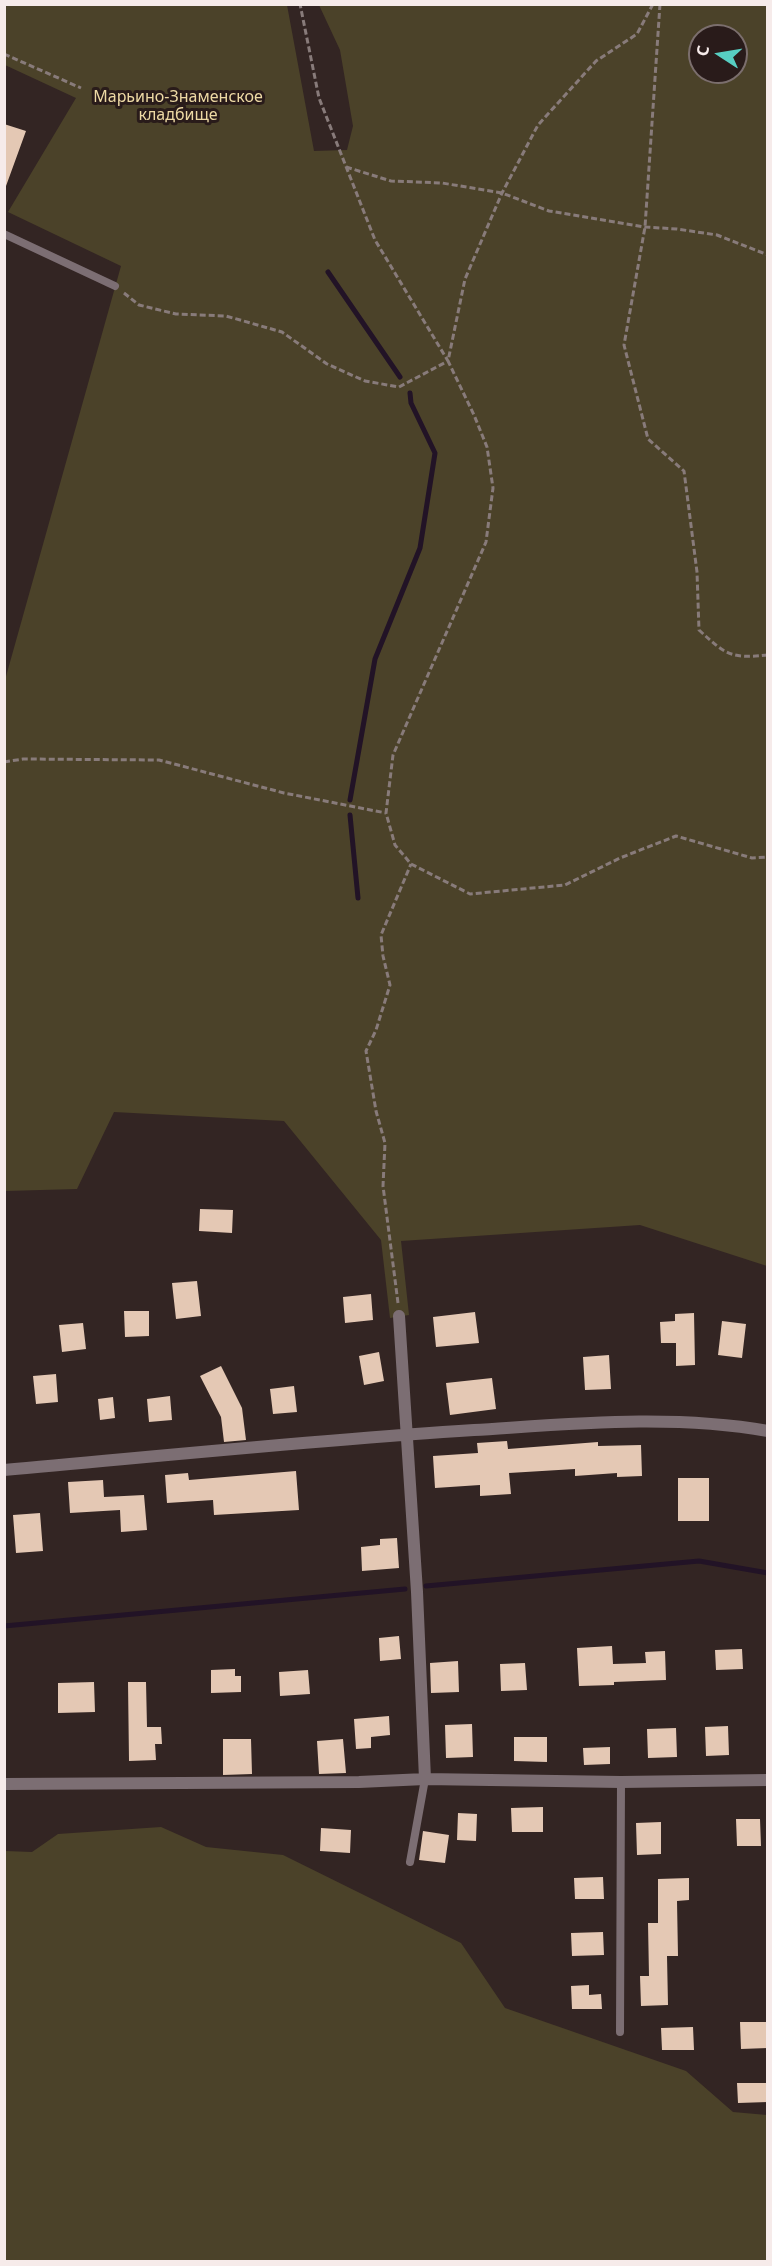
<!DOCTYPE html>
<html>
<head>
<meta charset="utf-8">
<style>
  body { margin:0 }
  #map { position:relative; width:772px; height:2266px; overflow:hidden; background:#332523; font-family:"Noto Sans",sans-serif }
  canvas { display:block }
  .frame { position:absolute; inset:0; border:6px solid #f6ebea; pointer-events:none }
  .north { position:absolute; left:688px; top:24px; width:60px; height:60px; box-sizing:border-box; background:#291b1a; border:2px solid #7b6e6d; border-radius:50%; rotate:282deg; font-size:16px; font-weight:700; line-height:24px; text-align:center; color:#f6ebea }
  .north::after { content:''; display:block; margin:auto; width:21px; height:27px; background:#57cec2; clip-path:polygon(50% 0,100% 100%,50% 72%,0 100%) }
</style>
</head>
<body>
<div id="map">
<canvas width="772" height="2266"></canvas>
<div class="frame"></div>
<div class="north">С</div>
</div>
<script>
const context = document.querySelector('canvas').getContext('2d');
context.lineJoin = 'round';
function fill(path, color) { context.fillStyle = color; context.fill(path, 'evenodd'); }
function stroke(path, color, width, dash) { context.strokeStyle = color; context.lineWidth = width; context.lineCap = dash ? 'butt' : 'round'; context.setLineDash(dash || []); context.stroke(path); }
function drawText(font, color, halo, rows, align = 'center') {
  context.font = font + ' "Noto Sans",sans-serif'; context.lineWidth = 6; context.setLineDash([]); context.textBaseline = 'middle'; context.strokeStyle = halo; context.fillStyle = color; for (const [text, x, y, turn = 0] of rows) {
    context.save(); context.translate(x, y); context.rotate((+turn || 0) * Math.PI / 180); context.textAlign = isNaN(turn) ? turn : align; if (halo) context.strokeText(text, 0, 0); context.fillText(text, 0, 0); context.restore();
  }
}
const green = new Path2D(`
  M5,5H287L314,151L347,150L353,126L340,50L319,5H767V1266L640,1225L401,1241L409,1315L390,1318L381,1240L284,1121L114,1112L77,1189L5,1191V680L121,266L8,212L76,98L5,65ZM700,36H736V72H700Z
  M161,1827L206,1847L283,1855L461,1943L505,2008L686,2071L733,2112L767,2115V2261H5V1851L32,1852L58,1834Z`);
const stream = new Path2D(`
  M328,272L400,377
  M350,800L375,659L420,548L435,453L411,403L410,393
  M350,815L358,898
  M426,1586L699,1561L768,1573
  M4,1626L405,1589`);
const building = new Path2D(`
  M4,124L26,131L6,186H4Z
  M200,1209L233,1210L232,1233L199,1231Z
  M197,1281L201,1316L176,1319L172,1283Z
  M371,1294L373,1320L345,1323L343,1297Z
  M124,1311H149V1336L125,1337Z
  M475,1312L479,1343L436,1347L433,1317Z
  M694,1313L695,1365L676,1366V1343H661L660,1322L675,1321V1314Z
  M722,1321L746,1324L742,1358L718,1355Z
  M83,1323L86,1349L62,1352L59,1325Z
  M379,1352L384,1381L364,1385L359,1356Z
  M609,1355L611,1389L585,1390L583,1357Z
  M221,1366L242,1408L246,1440L224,1442L221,1417L200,1376Z
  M56,1374L58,1402L36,1404L33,1376Z
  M492,1378L496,1409L450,1415L446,1383Z
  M294,1386L297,1412L273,1414L270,1389Z
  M170,1396L172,1420L149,1422L147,1399Z
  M113,1397L115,1418L100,1420L98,1399Z
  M507,1441L508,1449L598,1442V1446L641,1445L642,1476L617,1477V1473L575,1476V1469L509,1473L511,1494L480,1496V1485L435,1488L433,1456L478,1453L477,1443Z
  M296,1471L299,1510L214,1515L213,1500L167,1503L165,1475L188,1473L189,1480Z
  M678,1478H709V1521H678Z
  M103,1480L104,1497L144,1495L147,1530L121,1532L120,1510L70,1513L68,1482Z
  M40,1513L43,1551L16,1553L13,1515Z
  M397,1538L399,1568L362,1571L361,1547L380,1545V1539Z
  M399,1636L401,1659L380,1661L379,1638Z
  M612,1646L613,1664L646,1663L645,1652L665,1651L666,1680L614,1682V1685L579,1686L577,1648Z
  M742,1649L743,1669L716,1670L715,1650Z
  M458,1661L459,1692L431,1693L430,1663Z
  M525,1663L527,1690L501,1691L500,1664Z
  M235,1669V1676H241V1692L211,1693V1670Z
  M308,1670L310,1694L280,1696L279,1672Z
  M94,1682L95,1712L58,1713V1683Z
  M128,1682H146L147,1727H161L162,1744H155L156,1760L129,1761Z
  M389,1716L390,1735L371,1737V1748L356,1749L354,1719Z
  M472,1724L473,1757L446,1758L445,1725Z
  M728,1726L729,1755L706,1756L705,1727Z
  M676,1728L677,1757L648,1758L647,1729Z
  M514,1737H547V1762L514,1761Z
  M223,1739H251L252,1774L223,1775Z
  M343,1739L346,1773L319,1774L317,1741Z
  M610,1747V1764L584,1765L583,1748Z
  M543,1807V1832H512L511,1808Z
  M458,1813L477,1814L476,1841L457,1840Z
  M736,1819H760L761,1846H737Z
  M661,1822V1854L637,1855L636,1823Z
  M321,1828L351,1830L350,1853L320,1851Z
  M423,1831L449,1835L445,1863L419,1860Z
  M603,1877L604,1899H575L574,1878Z
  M689,1878V1900L677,1901L678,1956H667L668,2005L641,2006L640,1976H649L648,1923H658V1879Z
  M603,1932L604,1955L572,1956L571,1933Z
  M589,1985V1995L601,1994L602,2009H572L571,1986Z
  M740,2022H768V2048L741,2049Z
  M693,2027L694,2050H662L661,2028Z
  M737,2083H768V2102L738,2103Z`);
const path = new Path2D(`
  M653,4L637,34L596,61L538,125L502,193L465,279L448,361L474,415L487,447L493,488L486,542L393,755L386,813L395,845L411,864L470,894L565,885L620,858L676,836L752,858L768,857
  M660,4L645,227L624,345L648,439L684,471L697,572L699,630C726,655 731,659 768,655
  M4,54L81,88
  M346,167L391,181L442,183L502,193L549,211L645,227L677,229L717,235L768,255
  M124,293L139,305L176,314L226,316L282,332L327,364L365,381L399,387L448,361L375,240L319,98L300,4
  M4,762L23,759L159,760L284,793L386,813
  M398,1303L383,1186L385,1143L376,1111L366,1051L376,1030L390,985L383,956L381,935L411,864`);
const lane = new Path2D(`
  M4,234L115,286
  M410,1862L425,1779
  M620,2032L621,1782`);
const street = new Path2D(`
  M399,1316L417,1592L425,1779
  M4,1470C161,1456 317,1440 474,1430C571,1424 671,1414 768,1431
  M4,1784L359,1782L425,1779L621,1782L768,1780`);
const parkNames = [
  ["Марьино-Знаменское",178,97],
  ["кладбище",178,115]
];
fill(green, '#4b4229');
stroke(stream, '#221326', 5);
fill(building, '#e4c8b4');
stroke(path, '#887b7a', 3, [6, 3]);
stroke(lane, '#7c6e73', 8);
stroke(street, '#7c6e73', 12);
drawText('16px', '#edd9a4', '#291b1a', parkNames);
</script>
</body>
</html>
